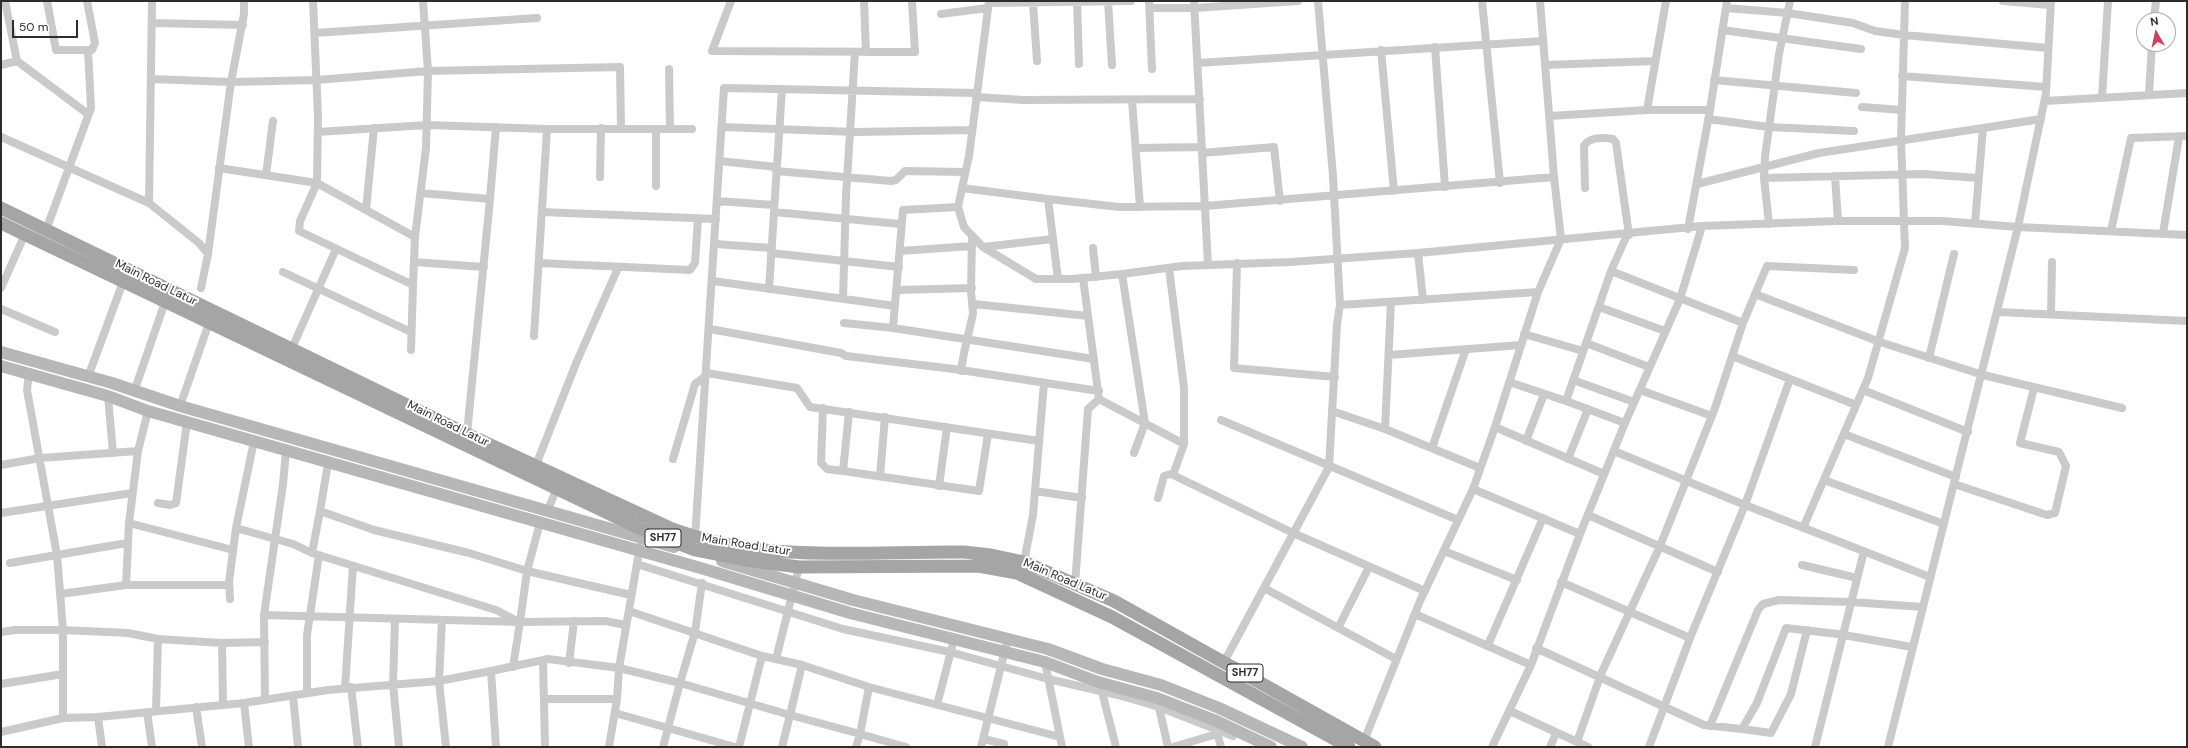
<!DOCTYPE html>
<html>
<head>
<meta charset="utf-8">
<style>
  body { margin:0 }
  #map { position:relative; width:2188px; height:748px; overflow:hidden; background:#fff; font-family:"DM Sans",sans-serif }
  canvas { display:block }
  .frame { position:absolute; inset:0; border:2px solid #2d2d2d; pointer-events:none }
  .north { position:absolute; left:2136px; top:12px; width:40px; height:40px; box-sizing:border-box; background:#fff; border:1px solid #ababab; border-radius:50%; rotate:351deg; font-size:11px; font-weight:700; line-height:16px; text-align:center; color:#2d2d2d }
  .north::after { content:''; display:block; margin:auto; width:14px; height:18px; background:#d2405b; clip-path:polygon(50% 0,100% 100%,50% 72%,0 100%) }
  .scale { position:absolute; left:12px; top:20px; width:66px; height:18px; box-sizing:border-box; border:2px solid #2d2d2d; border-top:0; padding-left:5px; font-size:12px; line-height:14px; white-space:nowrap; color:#2d2d2d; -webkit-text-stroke:3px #fff; paint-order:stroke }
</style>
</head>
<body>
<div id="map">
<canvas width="2188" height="748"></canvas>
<div class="frame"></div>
<div class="north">N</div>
<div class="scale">50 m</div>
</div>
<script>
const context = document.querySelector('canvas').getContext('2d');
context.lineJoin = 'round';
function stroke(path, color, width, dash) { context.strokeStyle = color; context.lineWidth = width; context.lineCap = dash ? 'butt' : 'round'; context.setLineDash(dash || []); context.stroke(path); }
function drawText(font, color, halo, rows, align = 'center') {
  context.font = font + ' "DM Sans",sans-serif'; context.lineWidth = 4; context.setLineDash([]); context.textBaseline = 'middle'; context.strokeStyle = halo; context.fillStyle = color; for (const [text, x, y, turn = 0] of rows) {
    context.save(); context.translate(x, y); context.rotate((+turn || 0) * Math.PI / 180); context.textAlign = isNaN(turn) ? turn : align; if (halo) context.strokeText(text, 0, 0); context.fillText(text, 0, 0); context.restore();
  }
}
const street = new Path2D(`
  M5,1L17,61L88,114
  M47,1L56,50H92L95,43L87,1
  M313,1L318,116L317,183L300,221L299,231L413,285L415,237L426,148L428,71L423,1
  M731,1L712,51L915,52L912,1
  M864,1L866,52
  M989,1L969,156L958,207L964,227L983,247L1036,279H1072L1122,274L1182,266L1291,262L1418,253L1702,226L1838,221H1942L2018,227L2187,235
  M1077,1L1079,64
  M1108,1L1112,65
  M1149,1L1152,69
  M1194,1L1208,265
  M1482,1L1500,183
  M1540,1L1554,177
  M2003,1L2050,5
  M989,3L1131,1
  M1033,3L1037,61
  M1150,8H1195L1298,1
  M1726,8L1788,13L1853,23L1875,31L1904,35L2048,48
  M941,14L988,8
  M2154,20L2156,1
  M152,23L243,25
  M1722,30L1861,49
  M315,33L537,18
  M1435,47L1445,187
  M1381,50L1394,191
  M1198,63L1543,41
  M1,65L17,61
  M1545,65L1655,61
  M669,69L670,129
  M1902,76L2046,87
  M151,79L231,82L317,80L428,71L620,67L621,128
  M1714,80L1856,93
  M2149,94L2152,44
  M976,97L1024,100L1200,99
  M2102,97L2108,1
  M1132,100L1140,207
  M2045,101L2187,93
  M1862,107L1902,110
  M1647,110L1666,1
  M1550,116L1647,110H1710
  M1708,119L1769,127L1854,131
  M722,127L855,132L972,130
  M1983,128L2041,119
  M547,129H692
  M656,129V186
  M318,132L427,125L547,129L534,336
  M1,137L149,203L199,243L208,254L201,288
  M1136,148L1202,147
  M1202,153L1274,147L1280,201
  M720,161L776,167
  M219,168L317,183L415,237
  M776,171L891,181L896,180L905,171L965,172
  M266,175L273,121
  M1835,176L1838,221
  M600,177L601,128
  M1764,178L1923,174L1978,178
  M1697,184L1819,153L1983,128L1975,223
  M962,188L1048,199L1058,279
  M1585,188L1584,146C1589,137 1603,137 1613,139L1616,143L1629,235
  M421,193L490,199L467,434
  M490,199L496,127
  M1048,199L1119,207L1205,206L1554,177L1561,239L1538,292L1495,427L1473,489L1420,601L1364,741
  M717,201L774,205
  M149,203L152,1
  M366,210L374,128
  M542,212L716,219
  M774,212L900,224
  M1769,224L1764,178L1765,157L1779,54L1790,1
  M1688,229L1710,110L1727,1
  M46,230L91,108L88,50
  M2111,231L2131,138L2187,136
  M2163,233L2179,137
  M715,244L771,248
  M983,247L1053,239
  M1093,248L1096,277
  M900,251L972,246
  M771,253L899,267
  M1418,253L1423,300
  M208,254L231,82L244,14V1
  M414,262L484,267
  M539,263L690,270L695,263L698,219
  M1237,263L1234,368L1335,377
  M1169,268L1184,388V444
  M1611,271L1743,323
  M283,272L411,332
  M1122,274L1145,423L1134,453
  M713,281L895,306
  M1,288L25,234
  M769,289L782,89
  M897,290L972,288
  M1755,294L1880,342L1983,375L2122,408
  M843,299L846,196L855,52
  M1391,302L1385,429L1480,468
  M974,304L1088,316
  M1340,305L1538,292
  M1599,307L1665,331
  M1,309L55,332
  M1998,312L2187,321
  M2051,314L2052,262
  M844,323L893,328L1094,359
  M893,328L903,210L958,207
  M710,329L841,353L846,356L954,369L1099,391
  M1524,334L1583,351
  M1586,343L1649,367
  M292,348L336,249
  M411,350L413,285
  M1389,355L1521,345
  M1732,356L1856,405
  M1929,358L1954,254
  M961,371L964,353L973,314L971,291L972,236
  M707,373L797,388L810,407L1039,441
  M88,377L123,282
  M1573,380L1634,402
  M1509,382L1566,401L1625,423
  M1640,390L1712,416
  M1863,390L1968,432
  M134,392L165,302
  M108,396L113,453
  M1099,399L1184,444L1173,475
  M1566,401L1611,271L1627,235
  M180,406L209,323
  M823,408L821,463L827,469L843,471
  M1332,411L1385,429
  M849,412L843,471L979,491L988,434
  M1221,420L1458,520
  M1495,427L1604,474
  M1844,434L1956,477
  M1526,441L1544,394
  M1432,448L1466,349
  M286,451L283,484L264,615L520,622
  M1614,451L1745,505L1930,577
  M673,459L695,384L707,375
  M1568,459L1588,409
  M328,463L320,511L374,530L469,553L527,571L631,595
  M1,465L40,458L138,451
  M536,465L577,361L618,268
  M880,476L885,417
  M1824,480L1944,524
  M1954,484L2047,515L2055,513L2066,466L2059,452L2020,443L2034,388
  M939,486L947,427
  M1473,489L1580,534
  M1035,491L1082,498
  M1158,498L1164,476L1171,474L1293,533L1425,591
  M158,503L170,505L176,503L187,422
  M547,512L557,488
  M1,513L132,493
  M1588,515L1718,572
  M129,523L138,451L148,411
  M236,528L254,441
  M1803,528L1868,378L1905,248L1901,140L1905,1
  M695,538L724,88L976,93
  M1444,551L1517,580
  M312,553L320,511
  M1024,562L1033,515L1044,383
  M10,563L57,555L27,390L29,373
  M637,564L843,629L950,652L1048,679L1118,695L1159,707L1233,736
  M1802,565L1857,578
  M1561,582L1690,638
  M1075,584L1088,409L1099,399L1083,278
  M229,585H126L129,523L233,550
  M1264,588L1396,659
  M60,594L126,585
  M230,599L229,582L236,528L293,544L312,553L496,610L517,621
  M629,611L762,656
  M1415,614L1531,665
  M264,615L265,700
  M395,620L393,684L399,747
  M520,622L527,571L540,523
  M1338,628L1369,567
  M1,632L15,630H63L57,555L127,543
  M1488,645L1543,518
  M1536,648L1704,725L1742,729L1757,703L1786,628L1838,634L1912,647
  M776,659L802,665L790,715L860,734L856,747
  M543,660L545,747
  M1045,662L1062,747
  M1224,662L1329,467L1337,324L1340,305L1333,176L1318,1
  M569,663L574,621
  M802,665L869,687L860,734L906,747
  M513,667L520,622L605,621L626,625
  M1,684L63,674
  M351,687L358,747
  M869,687L1060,737
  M345,688L353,566
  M1101,688L1116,747
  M307,693V635L319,555
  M293,696L298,747
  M544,699H617
  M244,703L249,747
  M1158,703L1168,747
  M223,705L222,643L265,642
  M937,705L952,647
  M196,707L202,747
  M156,711L158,639L222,643
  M1510,711L1588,747
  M147,712L152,747
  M615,713L668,728L680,683L790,715L782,747
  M98,717L63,718V630L128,633L158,639
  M1710,726L1758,610L1763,604L1779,600L1851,602L1923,607
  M1216,729L1221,747
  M1742,729L1771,733L1791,694L1807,630
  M1,732L63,718
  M984,739L1004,744V747
  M1577,742L1601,674L1660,546L1686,481L1715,408L1743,323L1767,266L1854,270
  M102,747L98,717L244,703L328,690L439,681L442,620
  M446,747L439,681L491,671
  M496,747L491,671L548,659L619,668L680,683L695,632L702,583
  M609,747L617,699L619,668L640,546
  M663,747L668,728L735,747
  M739,747L762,656L776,659L799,567
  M981,747L1008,638
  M1173,747L1217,734
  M1492,747L1531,665L1580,534L1625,423L1680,299L1702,226
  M1550,747L1556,733
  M1649,747L1690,638L1745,505L1790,379
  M1815,747L1864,551
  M1888,747L2018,227L2046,93L2051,1`);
const secondary = new Path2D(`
  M1,352L112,383L180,406L674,547
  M1,366L108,396L148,411L704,569L850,613L1045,662L1098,682L1157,698L1214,720L1271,747
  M722,561L853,600L1048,649L1102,669L1161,685L1219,708L1302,747`);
const primary = new Path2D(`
  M1,208L467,434L670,528C764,564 865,551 964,552L991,555L1024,562L1114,601L1375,747
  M1,223L643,530L695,550L745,560L799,567L978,566L1017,573L1112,617L1349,747`);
const shields = [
  [663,538,36],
  [1245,673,36]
];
const shieldNames = [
  ["SH77",663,538],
  ["SH77",1245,673]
];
const streetNames = [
  ["Main Road Latur",156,283,26],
  ["Main Road Latur",448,424,26],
  ["Main Road Latur",746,545,9],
  ["Main Road Latur",1065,580,23]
];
stroke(street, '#cacaca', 8);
stroke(secondary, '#b7b7b7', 12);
stroke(primary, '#a5a5a5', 13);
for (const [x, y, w] of shields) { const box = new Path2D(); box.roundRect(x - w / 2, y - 9, w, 18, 3); context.fillStyle = '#fff'; context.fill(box); stroke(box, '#2d2d2d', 1); }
drawText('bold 11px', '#2d2d2d', null, shieldNames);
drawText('12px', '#2d2d2d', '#fff', streetNames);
</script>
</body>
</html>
